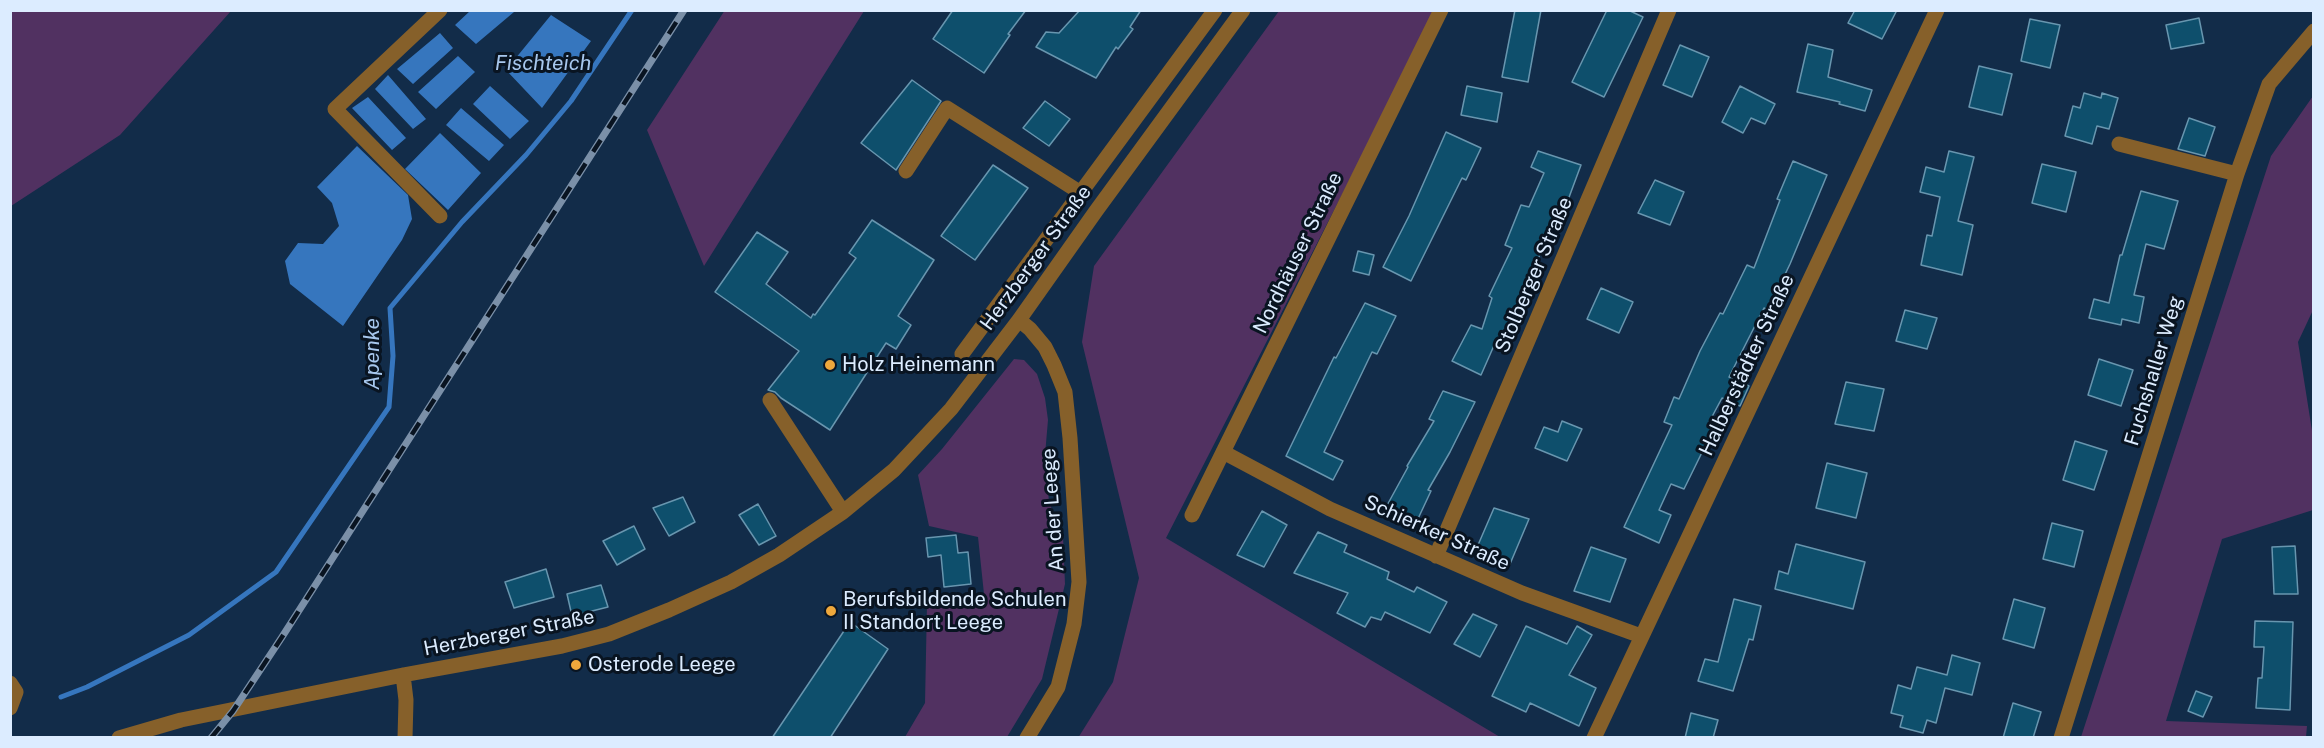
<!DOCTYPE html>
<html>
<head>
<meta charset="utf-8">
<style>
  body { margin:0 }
  #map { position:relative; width:2324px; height:748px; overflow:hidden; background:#122c49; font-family:"Public Sans",sans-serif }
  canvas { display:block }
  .frame { position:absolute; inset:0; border:12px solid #dcecff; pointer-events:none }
</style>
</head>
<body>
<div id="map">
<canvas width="2324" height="748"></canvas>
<div class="frame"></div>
</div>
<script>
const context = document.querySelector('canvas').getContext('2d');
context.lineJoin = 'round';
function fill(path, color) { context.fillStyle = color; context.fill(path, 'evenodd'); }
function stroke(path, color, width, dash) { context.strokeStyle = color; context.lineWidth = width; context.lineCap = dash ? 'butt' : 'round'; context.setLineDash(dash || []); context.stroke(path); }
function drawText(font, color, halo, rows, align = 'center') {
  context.font = font + ' "Public Sans",sans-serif'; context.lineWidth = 6; context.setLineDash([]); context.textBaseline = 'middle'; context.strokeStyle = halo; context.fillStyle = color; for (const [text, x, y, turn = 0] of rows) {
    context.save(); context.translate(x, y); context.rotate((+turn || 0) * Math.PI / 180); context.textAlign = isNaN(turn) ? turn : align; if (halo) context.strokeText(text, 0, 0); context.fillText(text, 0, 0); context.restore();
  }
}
const green = new Path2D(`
  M11,10H231V11L120,135L11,206Z
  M725,10L864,11L704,266L647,130Z
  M1279,11H1436L1166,538L1500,737L1078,738L1113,682L1139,578L1082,342L1094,266Z
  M2313,96V310L2298,342L2313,437V510L2222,539L2166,721L2307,726L2306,737H2081L2271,156Z
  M1014,359L1024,360L1037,374L1045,398L1048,420L1045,455L1049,502L1063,537L1065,584L1042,679L1007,737H905L925,703L927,604L984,594L978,537L929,526L918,475L942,449Z`);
const water = new Path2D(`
  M512,10L514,12L476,44L455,25L470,11Z
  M551,15L591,41L542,108L506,70Z
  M440,33L453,48L413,84L397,69Z
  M458,56L475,72L436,109L418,92Z
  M388,75L426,119L413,129L375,89Z
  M490,86L529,121L510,139L473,104Z
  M368,97L406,138L392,150L352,108Z
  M461,108L504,145L489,161L446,125Z
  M440,133L481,173L448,210L405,169Z
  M357,146L408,195L412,219L402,240L343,326L290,284L285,261L298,243L323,244L339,226L332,203L317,187Z`);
const stream = new Path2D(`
  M61,697L87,687L189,635L276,572L389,407L393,356L390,308L462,222L526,155L571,101L632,10`);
const building = new Path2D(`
  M953,10H1026L1008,34L1010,35L984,73L933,39Z
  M1080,10H1141L1130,27L1133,29L1118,49L1116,47L1096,78L1036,47L1046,32L1059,33Z
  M1515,10H1541L1528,82L1502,77Z
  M1607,10H1628L1643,17L1604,97L1572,82Z
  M1855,10H1897L1882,39L1848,23Z
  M2199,18L2204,43L2171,49L2166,25Z
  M2030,19L2060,25L2050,68L2021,61Z
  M1808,44L1833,50L1828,77L1872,90L1865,111L1839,104L1840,102L1797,92Z
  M1680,45L1709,57L1692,97L1663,85Z
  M1979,66L2012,74L2002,115L1969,107Z
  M912,80L941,101L896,170L861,143Z
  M1467,86L1502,93L1497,122L1461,115Z
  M1740,86L1775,104L1765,124L1751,118L1743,133L1722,122Z
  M2084,93L2101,98L2102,93L2118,98L2109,129L2097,126L2092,144L2065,136L2073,106L2080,108Z
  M1045,101L1070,119L1049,146L1023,128Z
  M2189,118L2215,127L2205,156L2178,149Z
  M1446,132L1481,148L1466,180L1462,178L1411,281L1383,267L1409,216Z
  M1538,151L1581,165L1568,200L1563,198L1503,345L1496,341L1481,375L1452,361L1471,325L1482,329L1492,298L1489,296L1512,248L1505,245L1521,205L1529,207L1544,173L1531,167Z
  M1949,151L1974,157L1958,221L1973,225L1962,275L1921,265L1927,235L1932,236L1940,197L1920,192L1926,167L1944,172Z
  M1793,161L1827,175L1790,264L1768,310L1764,308L1729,377L1749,386L1740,406L1722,398L1707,426L1714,428L1684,489L1671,484L1659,510L1671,515L1659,543L1624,527L1672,425L1664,422L1674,397L1679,399L1700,351L1720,313L1723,314L1747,265L1754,268L1780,200L1777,199Z
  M2042,164L2076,172L2066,212L2032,203Z
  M993,165L1028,188L975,260L941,236Z
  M1655,180L1684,192L1670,225L1638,213Z
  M2141,191L2178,201L2164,249L2146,244L2134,295L2144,297L2139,323L2122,319L2121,325L2089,318L2094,299L2109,303L2120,255H2122Z
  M872,220L934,260L898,316L911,325L896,349L886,343L830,430L781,398L775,392L768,390L799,351L715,292L757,232L788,252L766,284L811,318L813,314L815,315L856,258L849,253Z
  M1358,251L1374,255L1369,275L1353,271Z
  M1601,288L1633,302L1619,333L1587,319Z
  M1365,303L1396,316L1377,354L1372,352L1324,452L1343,461L1333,480L1286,456L1334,357L1336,358Z
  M1905,310L1937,318L1927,349L1896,341Z
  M2099,359L2133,370L2121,406L2088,395Z
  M1846,382L1884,389L1874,431L1835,424Z
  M1443,391L1475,402L1450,452L1428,490L1431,491L1416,523L1385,509L1408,467L1407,466L1434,421L1429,419Z
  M1562,421L1582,429L1567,461L1535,448L1544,427L1558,432Z
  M2075,441L2107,451L2094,490L2063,480Z
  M1827,463L1867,473L1856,518L1816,508Z
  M683,497L695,522L669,536L653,508Z
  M758,504L776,536L759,545L739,515Z
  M1494,508L1529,519L1510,564L1475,552Z
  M1262,511L1287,525L1264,567L1237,555Z
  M2052,523L2083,531L2074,567L2043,559Z
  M634,526L645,549L617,565L603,541Z
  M1318,532L1347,545L1344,552L1389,572L1387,579L1414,592L1417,587L1447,602L1430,633L1385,612L1381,620L1371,617L1365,627L1337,613L1348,593L1294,573Z
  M956,535L958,553L968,552L971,584L944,587L941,555L928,557L926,538Z
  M1796,544L1865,562L1853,609L1775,589L1779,571L1788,574Z
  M2295,546L2298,594H2274L2272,547Z
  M1591,547L1626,559L1610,602L1574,591Z
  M546,569L554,597L514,608L505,582Z
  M601,585L608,607L572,616L567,594Z
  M1734,599L1761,606L1753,640L1749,639L1733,691L1698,681L1705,659L1718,662Z
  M2014,599L2045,608L2034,648L2003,639Z
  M1473,614L1497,625L1480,657L1454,644Z
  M2255,621L2293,622L2290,710L2256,708L2258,678H2262L2264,647H2254Z
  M850,622L888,649L830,738H772Z
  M1526,626L1567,644L1577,626L1592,635L1569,675L1596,688L1579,726L1530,703L1526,712L1492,696Z
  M1952,655L1980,663L1972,695L1945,688L1936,723L1927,720L1923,733L1900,727L1903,716L1891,713L1898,685L1911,689L1917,667L1947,675Z
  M2196,691L2212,697L2203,717L2188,711Z
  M2013,703L2041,712L2033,738H2003Z
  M1691,713L1718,720L1713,738H1685Z`);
const minor = new Path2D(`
  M440,10L335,109L440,216
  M2119,144L2237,174
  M906,171L947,108L1081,193
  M1019,320L1030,329L1045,347L1054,365L1065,392L1070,438L1079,582L1074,624L1058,687L1027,738
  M962,354L1215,10
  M770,400L843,512
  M1223,452L1330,509L1522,593L1641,636
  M1192,515L1441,10
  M1436,556L1669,10
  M403,675L406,700L405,738
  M10,683L16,692L10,708
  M119,738L181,720L403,675L562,646L609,634L669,610L731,582L779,555L843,512L894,470L951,409L1019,320L1096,211L1243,10
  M1594,738L1937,10
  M2061,738L2237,174L2269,84L2314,31`);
const rail = new Path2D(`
  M211,738L233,711L282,637L684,10`);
const markers = [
  [830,365,6,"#eea83c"],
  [831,611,6,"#eea83c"],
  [576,665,6,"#eea83c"]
];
const streetNames = [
  ["Nordhäuser Straße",1298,253,-64],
  ["Herzberger Straße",1036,258,-54],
  ["Stolberger Straße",1534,275,-67],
  ["Halberstädter Straße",1747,365,-65],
  ["Fuchshaller Weg",2154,371,-73],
  ["An der Leege",1053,510,-94],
  ["Schierker Straße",1437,533,24],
  ["Herzberger Straße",509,633,-11]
];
const poiNames = [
  ["Holz Heinemann",842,365],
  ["Berufsbildende Schulen",843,600],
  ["II Standort Leege",843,623],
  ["Osterode Leege",588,665]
];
const waterNames = [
  ["Fischteich",543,64],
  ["Apenke",373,354,-90]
];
fill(green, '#513161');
fill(water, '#3676be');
stroke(stream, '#3676be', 5);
fill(building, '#0e4f6c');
stroke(building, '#6896af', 1.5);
stroke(minor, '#86602a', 15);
stroke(rail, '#7b90a8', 7);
stroke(rail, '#091421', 4.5, [14]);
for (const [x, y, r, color] of markers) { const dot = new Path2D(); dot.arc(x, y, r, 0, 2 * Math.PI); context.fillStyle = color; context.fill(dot); stroke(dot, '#091421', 2); }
drawText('20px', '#dcecff', '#091421', streetNames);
drawText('20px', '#dcecff', '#091421', poiNames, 'left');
drawText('italic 21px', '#a7c7ed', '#091421', waterNames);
</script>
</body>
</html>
